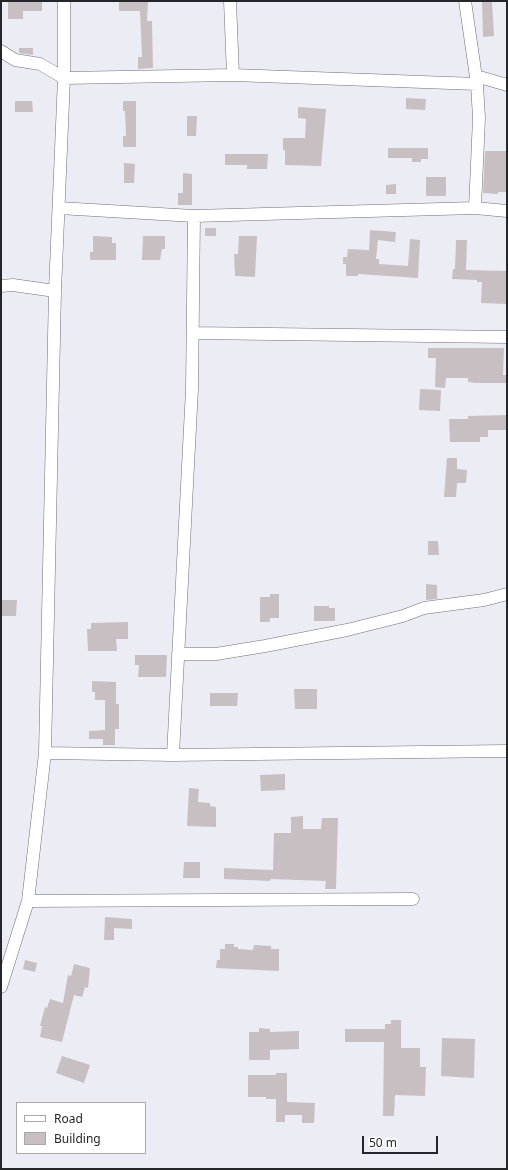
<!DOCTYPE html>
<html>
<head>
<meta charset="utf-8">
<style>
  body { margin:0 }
  #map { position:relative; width:508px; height:1170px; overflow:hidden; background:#ececf5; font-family:"Noto Sans",sans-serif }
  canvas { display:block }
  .frame { position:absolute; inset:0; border:2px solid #252629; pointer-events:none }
  .legend { position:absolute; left:16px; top:1102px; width:130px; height:52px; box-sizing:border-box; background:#fff; border:1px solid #a8a8a9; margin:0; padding:5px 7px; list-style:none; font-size:12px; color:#252629 }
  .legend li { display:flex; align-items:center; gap:8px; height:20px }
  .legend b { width:20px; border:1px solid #a8a8a9 }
  .scale { position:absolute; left:362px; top:1136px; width:76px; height:18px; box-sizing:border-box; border:2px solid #252629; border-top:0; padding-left:5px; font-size:12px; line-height:14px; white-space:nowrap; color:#252629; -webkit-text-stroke:3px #fff; paint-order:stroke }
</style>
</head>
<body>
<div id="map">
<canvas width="508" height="1170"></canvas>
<div class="frame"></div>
<ul class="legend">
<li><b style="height:5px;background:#fff"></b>Road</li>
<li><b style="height:11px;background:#c8bfc3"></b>Building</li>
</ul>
<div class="scale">50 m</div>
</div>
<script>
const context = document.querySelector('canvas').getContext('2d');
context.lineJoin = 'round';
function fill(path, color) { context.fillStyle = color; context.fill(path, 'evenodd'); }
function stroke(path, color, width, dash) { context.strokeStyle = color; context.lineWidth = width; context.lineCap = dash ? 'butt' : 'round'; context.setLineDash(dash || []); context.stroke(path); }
const building = new Path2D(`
  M8,1H42V11H23V19H8Z
  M119,1H148L147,21H152L153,68L138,69V57H142L140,11H119Z
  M482,1H492L494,36L483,37Z
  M19,48H33V55L19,53Z
  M406,98L426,99L425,110L406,109Z
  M15,101H32L33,112H15Z
  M123,101H136V147H123V136H126L125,111H123Z
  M298,107L326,109L321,166L285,165V150H283V138H305L306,119L298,118Z
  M187,116H197L196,136H187Z
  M388,148H428V159H421V162H412V158H388Z
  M485,151H507V192H498V194L483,193Z
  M225,154H268L267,169H247V165H225Z
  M124,163L135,164L134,183H124Z
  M183,173L192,174V205H178V193H183Z
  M426,177H446V196H426Z
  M396,184V194H386V185Z
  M205,228H216V236H205Z
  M370,230L396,232L395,242L378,240L376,259H379V264L408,266L410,239L420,240L418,278L358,274V276H346V264H343V257H347L348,249L369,250Z
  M93,236L112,237V243H116V260H90V252H93Z
  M143,236H165V249H162L160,260H142Z
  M239,236H257L255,277L235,276L234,254H238Z
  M456,240H467L466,270L507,271V304L481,303L482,282H477V280L452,279L453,269H455Z
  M428,348H504L503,375H506V383H475L468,382V378H446L445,388L435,387L436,358H428Z
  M420,389L441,390L440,411L419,410Z
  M507,415V430H488V437H480V442H450L449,419H468V416Z
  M447,458H457V469L467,470L466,483H457L456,497H444Z
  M428,541H438L439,555H428Z
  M426,584L437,585V599L426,600Z
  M270,594H279V618H270V622H260V597H270Z
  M1,600H17L16,616H1Z
  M314,606H329V608H335V621H314Z
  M128,622V639H116L117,651H88L87,629H91V623Z
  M135,655H167L166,677H138L139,665H135Z
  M92,681L116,682V704H119V729H115V745H103V739H89V731L105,730V700H95V692H92Z
  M294,689H317V709H295Z
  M210,693H238L237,706H210Z
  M285,774V790L261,791L260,775Z
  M189,788L199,789L198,802L210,803V806L216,807V827L187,826Z
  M303,816V829H321L322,818H338L336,889H325L326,881L271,879L270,881L224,879V868L273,870L274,833H291V817Z
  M184,862H200V878H183Z
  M105,917L132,919V929L114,928V940H104Z
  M225,944H234V947H238V949L253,950L254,945L271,946V949H279V971L216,968L217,960H220V949H225Z
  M25,960L37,963L35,972L23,969Z
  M74,964L90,968L88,988L85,987L82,997L74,995L62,1042L40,1037L42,1026H40L45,1007L47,1008L50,999L63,1003L68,975L71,976Z
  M391,1020H401V1048H420V1067H426L425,1096L395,1095L394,1116H383L384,1042H345V1029H385V1024H391Z
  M259,1028L270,1029V1032L299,1031V1049L270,1050V1060H249V1032H259Z
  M442,1038L475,1039L474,1078L441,1076Z
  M62,1056L90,1065L84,1083L56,1073Z
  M276,1073H287V1102L315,1103L314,1123H302V1115H285V1122H276V1099H266V1097H248V1075H276Z`);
const minor = new Path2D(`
  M230,1L233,75
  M465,1L477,84L479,118L475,208
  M1,51L15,60L40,64L64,78L233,75L477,84
  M476,76L507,85
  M59,208L194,216L475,208L507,211
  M1,286L13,285L55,291
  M193,333L507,337
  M178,654H216L265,646L347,630L403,616L424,608L484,600L507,594
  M45,753L173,755L507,751
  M173,755L192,389L194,216
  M28,901L413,899
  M1,987L28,901L45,753L55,291L64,78V1`);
fill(building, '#c8bfc3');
stroke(minor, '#6e6f76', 13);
stroke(minor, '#fff', 12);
</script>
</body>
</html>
